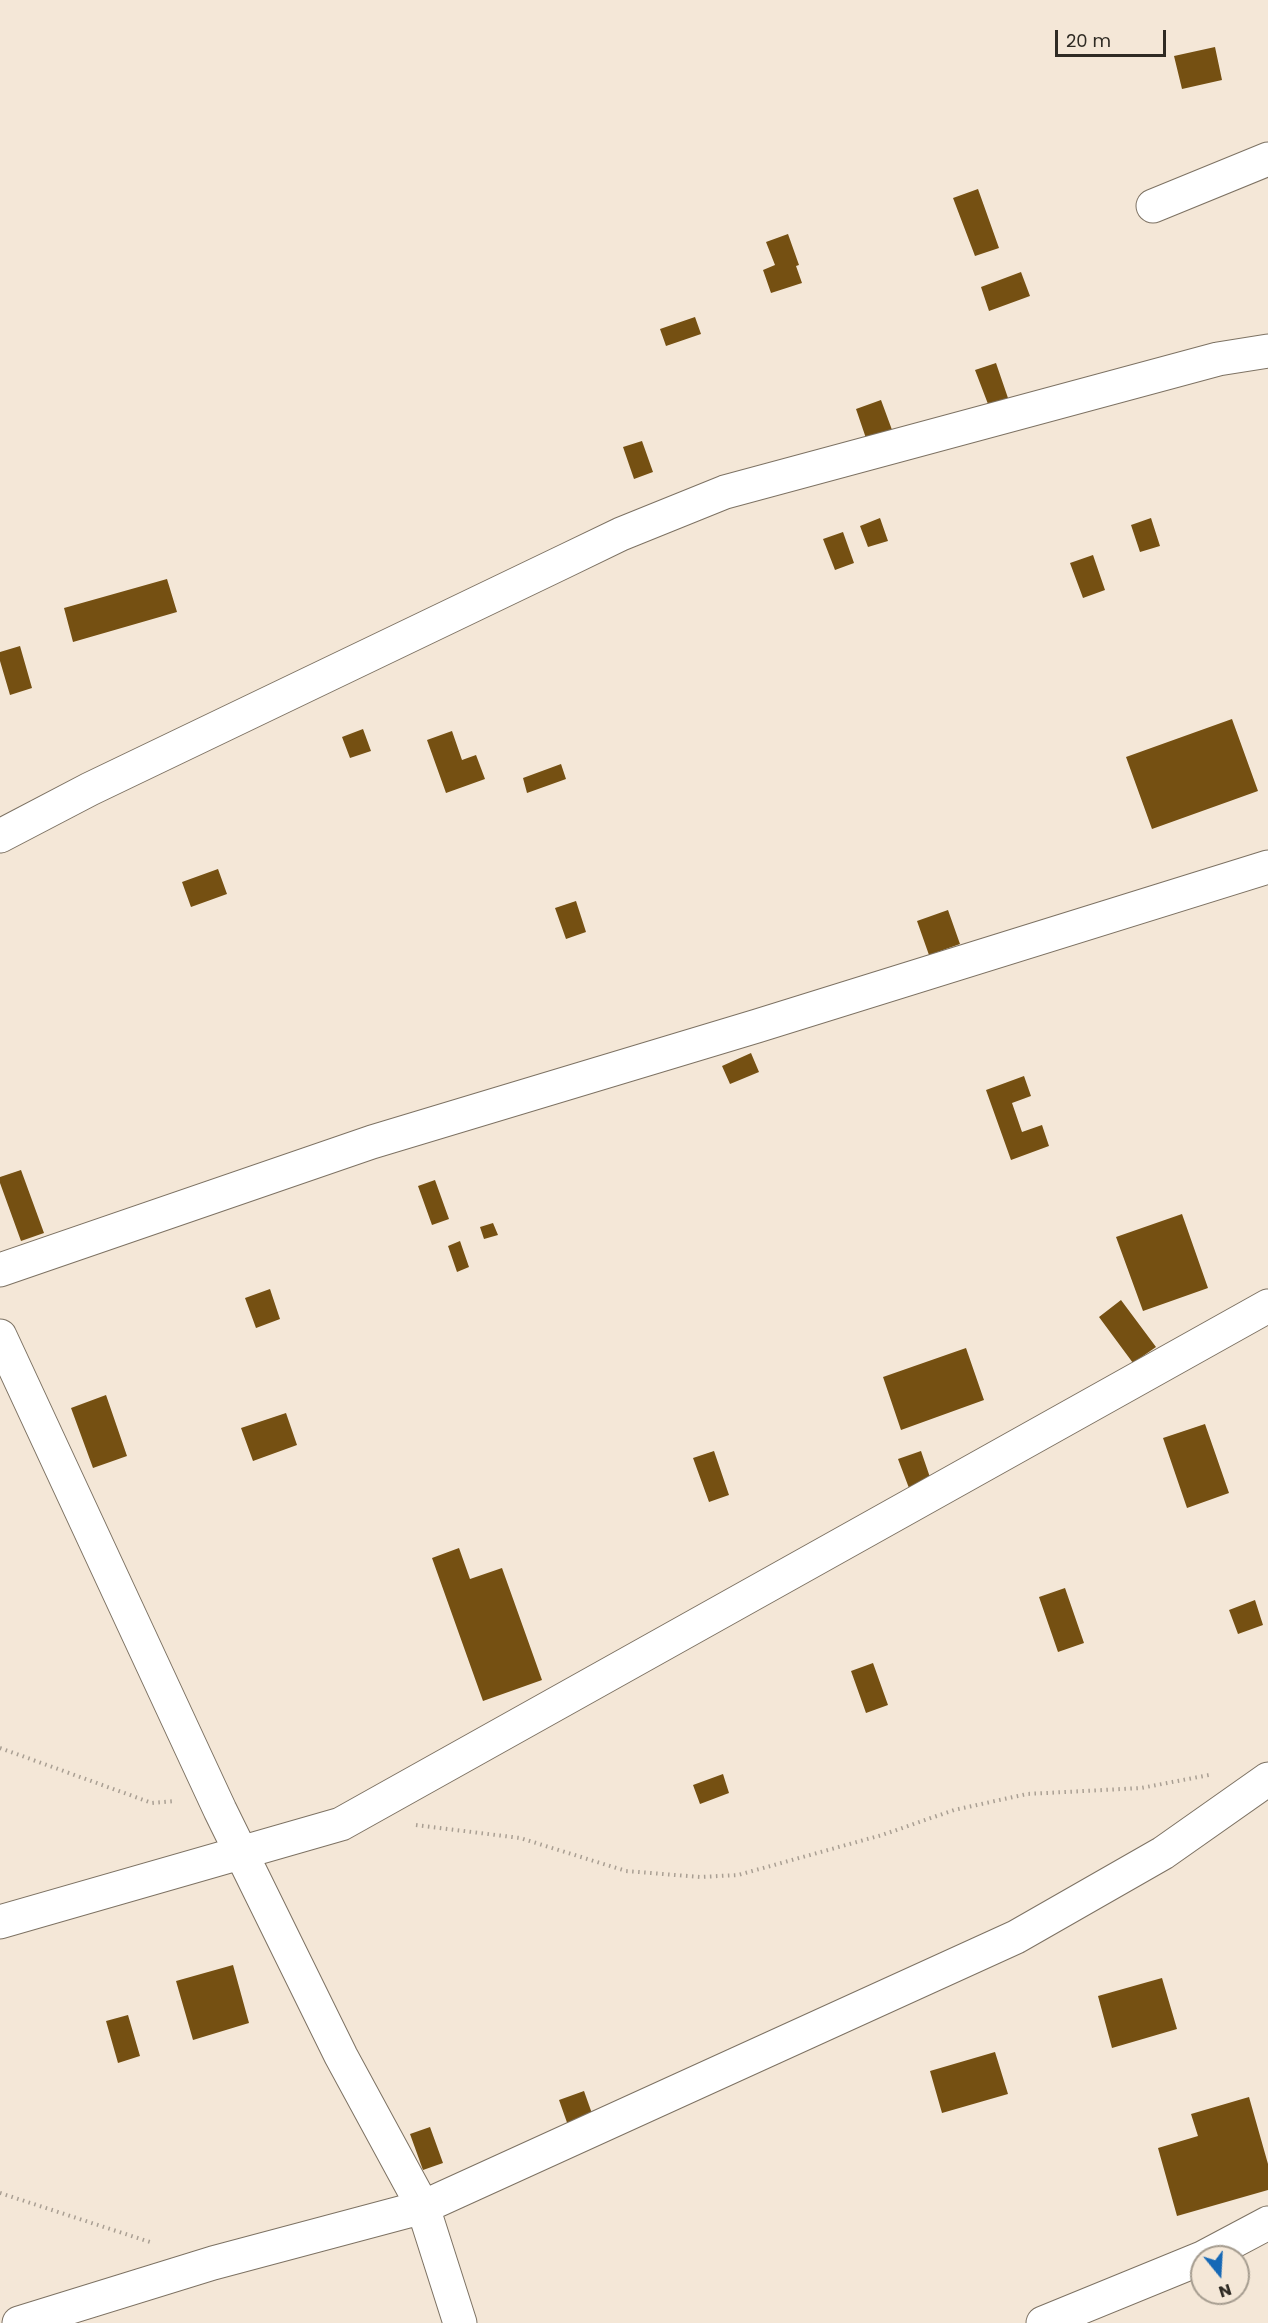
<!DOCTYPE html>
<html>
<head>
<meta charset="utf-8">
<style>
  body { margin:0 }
  #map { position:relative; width:1268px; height:2323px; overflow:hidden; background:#f4e7d7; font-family:Poppins,sans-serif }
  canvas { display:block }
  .north { position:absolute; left:1190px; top:2245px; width:60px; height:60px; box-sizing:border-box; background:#f4e7d7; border:2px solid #a59c8f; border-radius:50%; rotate:162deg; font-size:16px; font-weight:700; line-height:24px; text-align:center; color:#2f2b24 }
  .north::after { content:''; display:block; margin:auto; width:21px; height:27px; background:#1568b6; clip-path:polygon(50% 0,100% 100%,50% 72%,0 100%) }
  .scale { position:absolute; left:1055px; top:30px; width:111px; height:27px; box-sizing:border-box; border:3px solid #2f2b24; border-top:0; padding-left:8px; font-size:18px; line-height:21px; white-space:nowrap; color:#2f2b24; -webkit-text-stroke:4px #f4e7d7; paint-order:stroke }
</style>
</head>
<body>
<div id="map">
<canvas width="1268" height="2323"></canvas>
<div class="north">N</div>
<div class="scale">20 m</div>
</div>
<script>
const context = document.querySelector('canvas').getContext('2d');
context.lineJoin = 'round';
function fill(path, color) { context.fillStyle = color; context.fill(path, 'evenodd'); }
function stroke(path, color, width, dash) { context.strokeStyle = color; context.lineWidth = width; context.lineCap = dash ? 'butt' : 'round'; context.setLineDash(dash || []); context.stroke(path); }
const building = new Path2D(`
  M1215,47L1222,80L1182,89L1174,56Z
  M978,189L999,248L975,256L953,198Z
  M788,234L799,265L796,266L802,283L771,293L763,270L775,265L766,242Z
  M1021,272L1030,296L989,311L981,287Z
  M695,317L701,334L666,346L660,329Z
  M996,363L1008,398L988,404L975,370Z
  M881,400L895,438L869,447L856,409Z
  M642,441L653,472L634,479L623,447Z
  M880,518L888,541L868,547L860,526Z
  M1151,518L1160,546L1140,552L1131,525Z
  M843,532L854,563L835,570L823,539Z
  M1093,555L1105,590L1083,598L1070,563Z
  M167,579L177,612L73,642L64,608Z
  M20,646L32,688L10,695L0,661V652Z
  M1232,719L1258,791L1152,829L1126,757Z
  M363,729L371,751L350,758L342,737Z
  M452,731L462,760L476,755L485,779L446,793L427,740Z
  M561,764L566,779L527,793L523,778Z
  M218,869L227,894L191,907L182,882Z
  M576,901L586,932L566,939L555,908Z
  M948,910L960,944L929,955L917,921Z
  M751,1053L759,1072L730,1084L722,1066Z
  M1024,1076L1031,1096L1012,1103L1022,1132L1042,1125L1049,1146L1011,1160L986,1090Z
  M21,1170L44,1233L21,1241L0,1183V1177Z
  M435,1180L449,1219L432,1225L418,1186Z
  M1182,1214L1208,1288L1143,1311L1116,1237Z
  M493,1223L498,1235L484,1239L480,1227Z
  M460,1241L469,1267L457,1272L448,1246Z
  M270,1289L280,1319L256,1328L245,1298Z
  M1121,1300L1156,1347L1133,1363L1099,1317Z
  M966,1348L984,1400L901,1430L883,1377Z
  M106,1395L127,1456L93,1468L71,1408Z
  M286,1413L297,1445L253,1461L241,1428Z
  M1205,1424L1229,1493L1187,1508L1163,1438Z
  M714,1451L729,1495L709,1502L693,1458Z
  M921,1451L934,1489L912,1496L898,1459Z
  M459,1548L470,1579L502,1568L542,1680L483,1701L432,1558Z
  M1065,1588L1084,1643L1058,1652L1039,1597Z
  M1255,1600L1263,1625L1238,1634L1229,1610Z
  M873,1663L888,1705L866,1713L851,1671Z
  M723,1774L729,1793L700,1804L693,1785Z
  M233,1965L249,2023L193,2040L176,1981Z
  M1162,1978L1177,2029L1112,2048L1098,1996Z
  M128,2015L140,2056L118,2063L106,2021Z
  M995,2052L1008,2094L942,2113L930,2071Z
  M584,2091L595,2122L570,2131L559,2100Z
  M1249,2097L1268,2164V2190L1177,2216L1158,2148L1198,2136L1191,2114Z
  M430,2127L443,2163L423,2170L410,2134Z`);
const path = new Path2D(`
  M0,1748L152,1803L176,1801
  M416,1825L520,1838L626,1871L700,1877L738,1875L882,1835L954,1810L1027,1794L1141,1788L1209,1775
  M0,2193L153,2243`);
const street = new Path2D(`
  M1153,206L1268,159
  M0,836L90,789L563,562L621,534L725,492L1218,359L1268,351
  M0,1270L372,1142L757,1026L1268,867
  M0,1336L220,1810L341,2056L423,2207L460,2323
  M0,1922L341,1824L1268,1306
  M1204,2257L1268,2223
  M19,2323L213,2263L423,2207L1016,1937L1163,1853L1268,1779
  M1043,2323L1202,2258`);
fill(building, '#755012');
stroke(street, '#7d7263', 35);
stroke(path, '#a99f93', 4, [1.5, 4.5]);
stroke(street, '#fff', 33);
</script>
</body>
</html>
